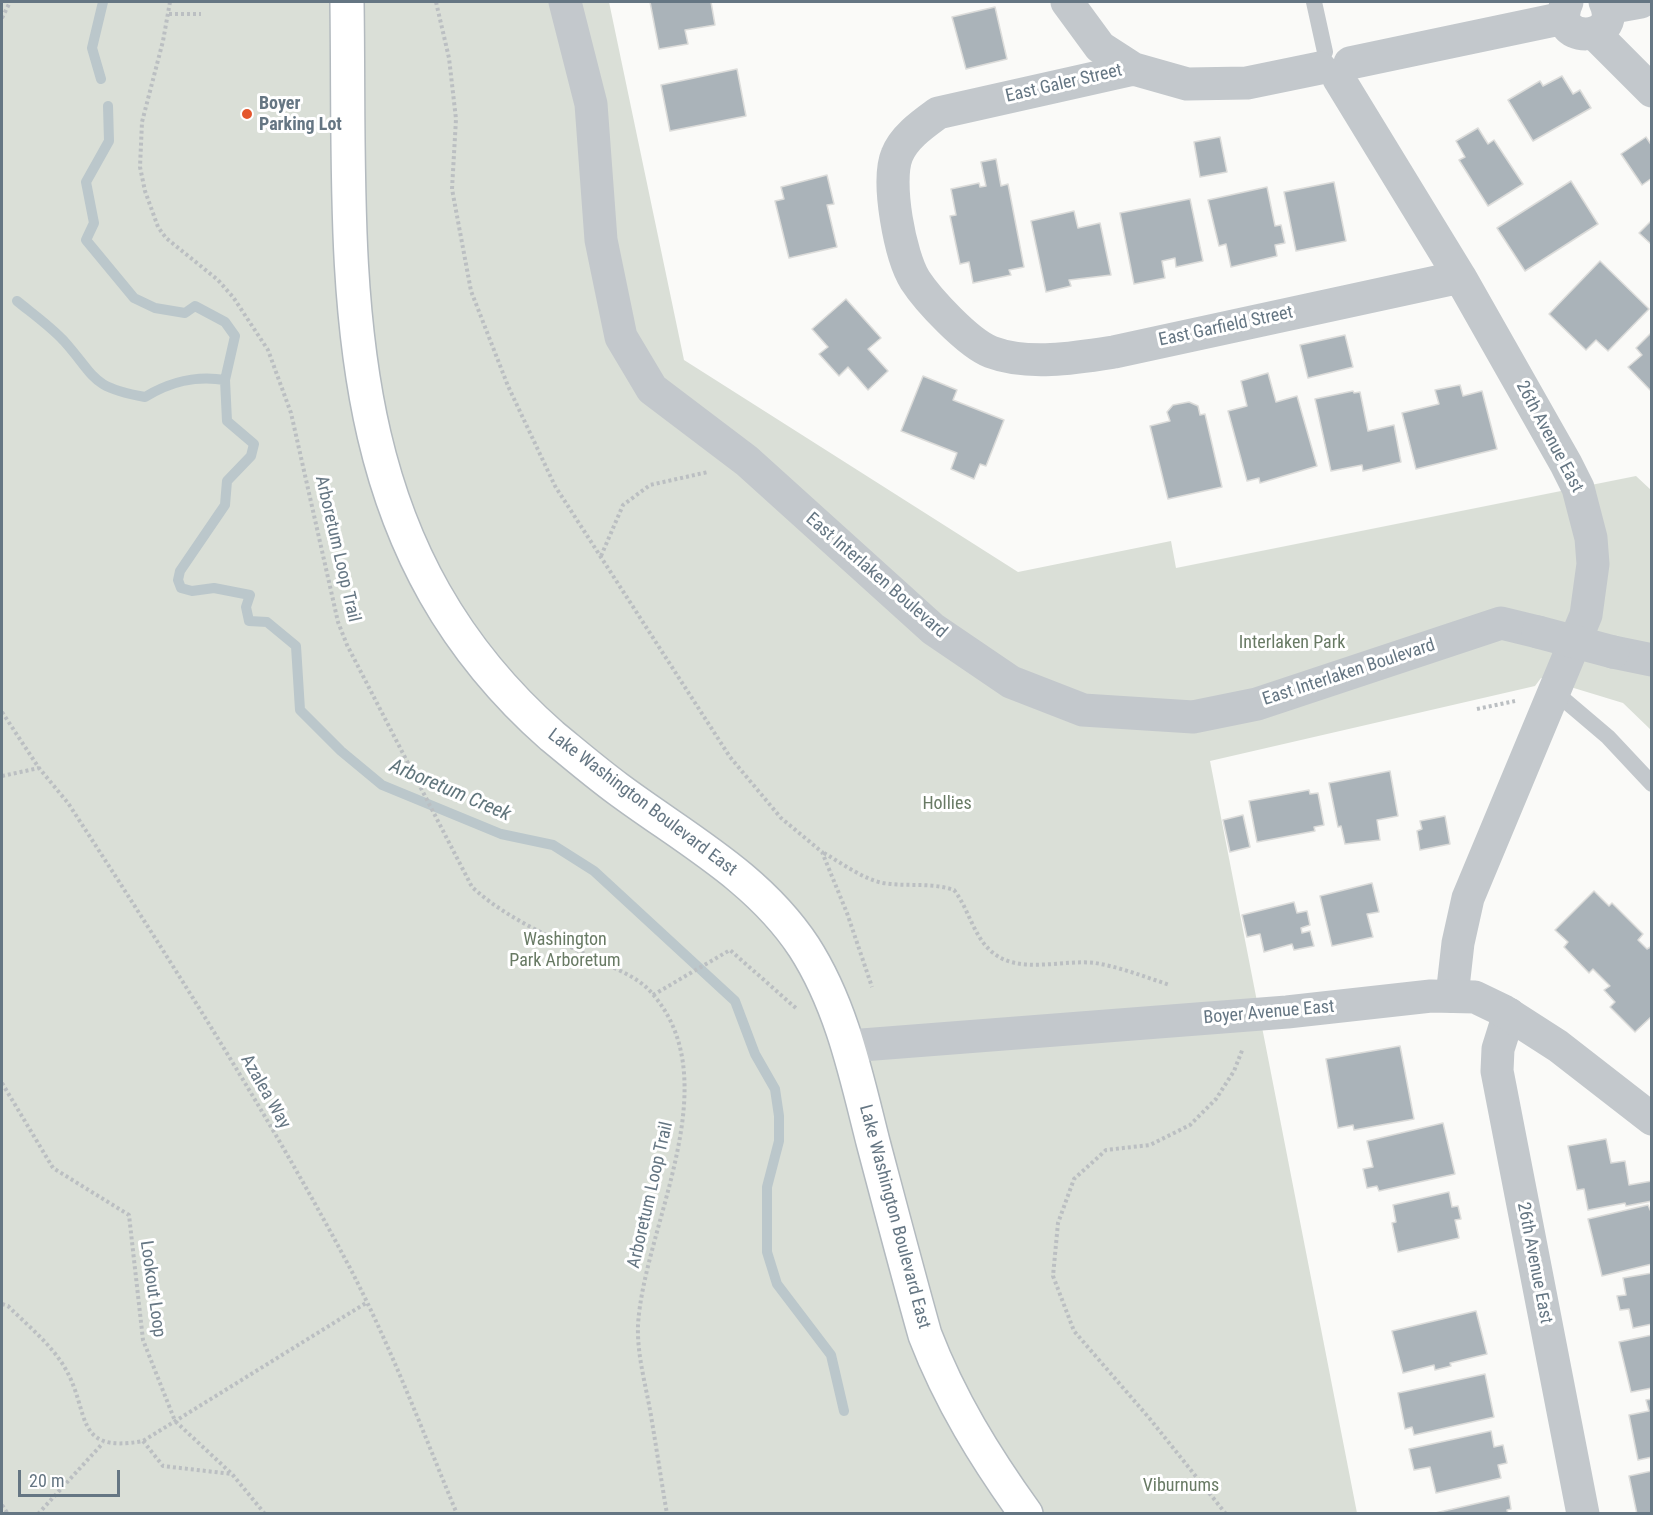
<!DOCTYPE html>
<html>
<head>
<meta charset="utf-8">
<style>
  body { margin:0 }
  #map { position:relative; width:1653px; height:1515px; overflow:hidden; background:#fafaf8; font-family:"Roboto Condensed",sans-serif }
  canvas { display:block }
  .frame { position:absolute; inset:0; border:3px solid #657683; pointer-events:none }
  .scale { position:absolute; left:18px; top:1470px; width:102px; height:27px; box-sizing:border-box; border:3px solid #657683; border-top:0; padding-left:8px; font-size:18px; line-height:21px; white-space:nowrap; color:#657683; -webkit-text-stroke:4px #fff; paint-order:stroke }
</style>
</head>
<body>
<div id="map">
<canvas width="1653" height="1515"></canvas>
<div class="frame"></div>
<div class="scale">20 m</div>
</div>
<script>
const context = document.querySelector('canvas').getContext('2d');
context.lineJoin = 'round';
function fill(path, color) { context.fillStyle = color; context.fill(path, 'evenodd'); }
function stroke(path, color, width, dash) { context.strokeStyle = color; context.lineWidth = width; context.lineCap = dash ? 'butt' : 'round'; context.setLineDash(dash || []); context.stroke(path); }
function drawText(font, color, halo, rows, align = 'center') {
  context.font = font + ' "Roboto Condensed",sans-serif'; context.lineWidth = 6; context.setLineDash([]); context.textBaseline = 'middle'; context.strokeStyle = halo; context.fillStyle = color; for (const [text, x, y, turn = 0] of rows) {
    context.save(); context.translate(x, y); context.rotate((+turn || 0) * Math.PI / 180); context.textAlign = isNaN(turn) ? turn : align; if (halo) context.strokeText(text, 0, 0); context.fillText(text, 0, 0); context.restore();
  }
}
const green = new Path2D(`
  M2,2H609L684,360L1018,572L1171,541L1176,568L1636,476L1651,490V730L1623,703L1541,678L1535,686L1210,761L1357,1513L2,1514Z`);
const stream = new Path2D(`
  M101,79L92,48L103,2
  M108,106L109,141L86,182L94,223L86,240L134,298L155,308L185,313L195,306L225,322L235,336L225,380L227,421L254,444L251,456L227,481L225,505L180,571L178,580L181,588L192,591L214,588L250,595L246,607L249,621L267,622L296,646L300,710L341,751L382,785L501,834L553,845L594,871L735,1001L755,1054L775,1089L779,1116V1141L767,1187V1252L777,1284L831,1355L844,1411
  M17,301C33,314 50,326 64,341C97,378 90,387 145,397C170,382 195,375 225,380`);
const building = new Path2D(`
  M650,2H711L715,25L685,30L688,44L659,49Z
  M995,7L1007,59L966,69L952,17Z
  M737,69L746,116L670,131L661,85Z
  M1562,76L1573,94L1580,90L1591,108L1533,141L1508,100L1540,81L1543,86Z
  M1478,128L1488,144L1494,140L1523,184L1488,206L1459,160L1465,157L1456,141Z
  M1220,137L1227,172L1200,177L1194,142Z
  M1646,137L1652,146V178L1642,185L1621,154Z
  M996,159L1001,186L1008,184L1024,267L1009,270L1011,275L973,283L969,262L960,264L950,216L956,215L951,189L979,183L980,187L986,186L981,162Z
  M827,175L834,204L827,205L837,247L789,258L775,201L784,199L781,187Z
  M1571,181L1598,224L1525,271L1497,228Z
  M1334,182L1346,241L1296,251L1284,192Z
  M1267,187L1275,226L1281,225L1285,243L1275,245L1277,256L1231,267L1226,244L1219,246L1208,200Z
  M1190,199L1203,261L1176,267L1175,258L1162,261L1165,278L1134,284L1120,213Z
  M1074,211L1078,228L1100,223L1111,275L1069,280L1071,286L1046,292L1031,221Z
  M1652,220V245L1639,233Z
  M1600,261L1649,309L1608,351L1596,340L1586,350L1549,314Z
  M846,299L881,338L868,349L888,371L868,390L848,367L839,376L819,354L828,347L812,329Z
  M1652,332V392L1628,367L1642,355L1636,348Z
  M1345,335L1353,367L1308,378L1300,345Z
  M1268,373L1276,402L1297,396L1317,466L1260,483L1259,478L1247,481L1228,411L1247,406L1241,381Z
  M923,376L957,390L953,400L1004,420L986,466L980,464L974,479L951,469L957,453L901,431Z
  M1460,385L1463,396L1482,391L1497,449L1416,469L1402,413L1439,404L1435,390Z
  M1353,391L1354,393L1360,392L1368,431L1394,425L1401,462L1363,471L1362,465L1331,471L1315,399Z
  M1189,402L1198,406L1200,415L1205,414L1222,487L1168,499L1150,426L1170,421L1167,412L1173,405Z
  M1390,771L1398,816L1377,820L1380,840L1345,844L1341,826L1338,827L1329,783Z
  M1309,790L1310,794L1318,793L1324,825L1314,827L1315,831L1257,842L1249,801Z
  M1243,815L1250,847L1230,852L1223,820Z
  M1445,816L1450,844L1420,850L1417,831L1422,829L1420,821Z
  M1372,883L1379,912L1367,914L1373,937L1332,946L1320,896Z
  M1594,891L1609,906L1612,903L1643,934L1638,940L1647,949L1652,946V1016L1635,1032L1610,1007L1615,1002L1604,990L1610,986L1593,969L1589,973L1564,947L1568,942L1555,930Z
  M1294,902L1297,913L1307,911L1310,925L1301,928L1302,933L1310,931L1314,946L1294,950L1292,944L1264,952L1260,934L1247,937L1242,915Z
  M1400,1046L1414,1119L1354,1130L1353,1125L1338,1128L1326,1059Z
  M1443,1123L1455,1174L1379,1191L1377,1186L1367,1188L1363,1169L1373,1167L1367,1141Z
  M1606,1139L1611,1163L1625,1161L1629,1185L1652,1181V1201L1626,1206L1625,1203L1588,1210L1584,1189L1577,1190L1568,1146Z
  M1449,1192L1452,1207L1458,1206L1461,1219L1455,1220L1459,1238L1398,1252L1392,1223L1396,1222L1393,1205Z
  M1648,1205L1652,1214V1264L1602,1276L1588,1219Z
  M1652,1273V1324L1633,1328L1629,1309L1620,1310L1617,1296L1626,1295L1623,1278Z
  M1476,1311L1487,1354L1450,1363L1451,1366L1435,1370L1434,1365L1403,1373L1392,1331Z
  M1652,1335V1388L1631,1392L1619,1342Z
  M1485,1374L1494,1417L1414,1435L1412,1427L1405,1429L1398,1393Z
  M1652,1399V1457L1638,1460L1629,1415L1649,1411L1646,1400Z
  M1491,1431L1494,1447L1503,1445L1507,1463L1498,1465L1501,1478L1436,1493L1430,1467L1414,1470L1409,1449Z
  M1652,1471V1514H1637L1629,1476Z
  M1509,1496L1511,1509L1507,1510L1508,1514H1431Z`);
const path = new Path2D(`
  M170,2L163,41L142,122L140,167L145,191L158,227L166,238L218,280L233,297L268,350L291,413L338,622L347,645L472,887C508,920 554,938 597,960C614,968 635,976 648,989C733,1077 644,1225 638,1325C637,1354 645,1382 650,1410C656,1445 661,1479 667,1514
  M436,2L449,58L456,119L452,189L471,291L508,386L555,486L730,757L781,818L822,852L847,913L872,987
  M169,14H201
  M2,18L10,2
  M601,556L623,505L650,485L708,472
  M1477,709L1515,701
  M2,712L39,768L68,803C167,955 265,1108 350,1268C391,1347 423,1432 457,1514
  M2,776L39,768
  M824,853C843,864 863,879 883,883C907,887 930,882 954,890C969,909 973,936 992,952C1018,975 1064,959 1095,963C1120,967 1145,977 1170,985
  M653,995L730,950L798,1010
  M2,1083L53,1168L129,1215L143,1340L175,1421L232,1474L265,1514
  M2,1304L8,1306C27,1325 51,1344 65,1368C91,1412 72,1454 143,1441L366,1303
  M143,1441L163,1466L232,1474
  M2,1505L8,1514
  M38,1514L103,1443
  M1226,1514L1150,1419L1074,1331L1053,1276L1058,1223L1074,1179L1106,1150L1150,1145L1190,1125L1216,1099L1234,1071L1243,1048`);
const service = new Path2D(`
  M1314,2L1325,52
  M1555,692L1608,737L1652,784`);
const minor = new Path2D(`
  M565,2L591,104L601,240L621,337L652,389L747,461L933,629L1011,682L1083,710L1193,717L1257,704L1501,623L1538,632
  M1067,2L1100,47L1134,69
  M1567,2C1547,45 1625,44 1605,2
  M1608,8L1641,2
  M1594,33L1652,91
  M1350,63L1564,18
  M1320,68L1247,83L1187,84L1134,69L938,113C923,124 904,137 897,155C886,181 900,256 915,280C928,300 968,343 991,352C1028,366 1076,358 1114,352L1460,277
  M1339,79L1460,277L1566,464L1578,488L1591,538L1593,564L1586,615L1468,898L1458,943L1452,996
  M1613,652L1652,660
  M1509,1014L1498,1049L1497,1071L1583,1514`);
const tertiary = new Path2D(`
  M849,1046L1287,1012L1431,996L1475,997L1502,1010L1558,1046L1652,1119`);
const secondary = new Path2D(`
  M347,2C351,275 326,537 552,736C574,754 595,772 618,789C684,838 758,877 804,947C842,1006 856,1075 873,1142C890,1206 907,1271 925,1335C950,1400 985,1457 1026,1514`);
const minorBridge = new Path2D(`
  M1538,632L1613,652`);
const markers = [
  [247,114,6,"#e4572e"]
];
const streetNames = [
  ["East Galer Street",1064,84,-13],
  ["East Garfield Street",1226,327,-12],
  ["26th Avenue East",1549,437,62],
  ["Arboretum Loop Trail",337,549,77],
  ["East Interlaken Boulevard",876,576,41],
  ["East Interlaken Boulevard",1349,673,-18],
  ["Lake Washington Boulevard East",642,803,37],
  ["Boyer Avenue East",1269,1013,-5],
  ["Azalea Way",265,1092,60],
  ["Arboretum Loop Trail",651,1195,-77],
  ["Lake Washington Boulevard East",894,1217,75],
  ["26th Avenue East",1534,1263,79],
  ["Lookout Loop",152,1289,82]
];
const poiNames = [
  ["Boyer",259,104],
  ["Parking Lot",259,125]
];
const parkNames = [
  ["Interlaken Park",1292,643],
  ["Hollies",947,804],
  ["Washington",565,940],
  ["Park Arboretum",565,961],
  ["Viburnums",1181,1486]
];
const waterNames = [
  ["Arboretum Creek",450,791,23]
];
fill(green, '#dadfd7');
stroke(stream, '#bbc7cb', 10);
fill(building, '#aab3b9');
stroke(building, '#dcdcda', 1.5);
stroke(secondary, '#b3babf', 36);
stroke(path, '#bbbfc2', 4, [3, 3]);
stroke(service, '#c3c8cc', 16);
stroke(minor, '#c3c8cc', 33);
stroke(tertiary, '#c3c8cc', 33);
stroke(secondary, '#fff', 33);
stroke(minorBridge, '#c3c8cc', 33);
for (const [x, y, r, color] of markers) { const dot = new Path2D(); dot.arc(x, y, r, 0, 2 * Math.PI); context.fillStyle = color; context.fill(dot); stroke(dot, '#fff', 2); }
drawText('18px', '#657683', '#fff', streetNames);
drawText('bold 18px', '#657683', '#fff', poiNames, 'left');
drawText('18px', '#687a64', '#fff', parkNames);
drawText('italic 20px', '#60757c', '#fff', waterNames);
</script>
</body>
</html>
